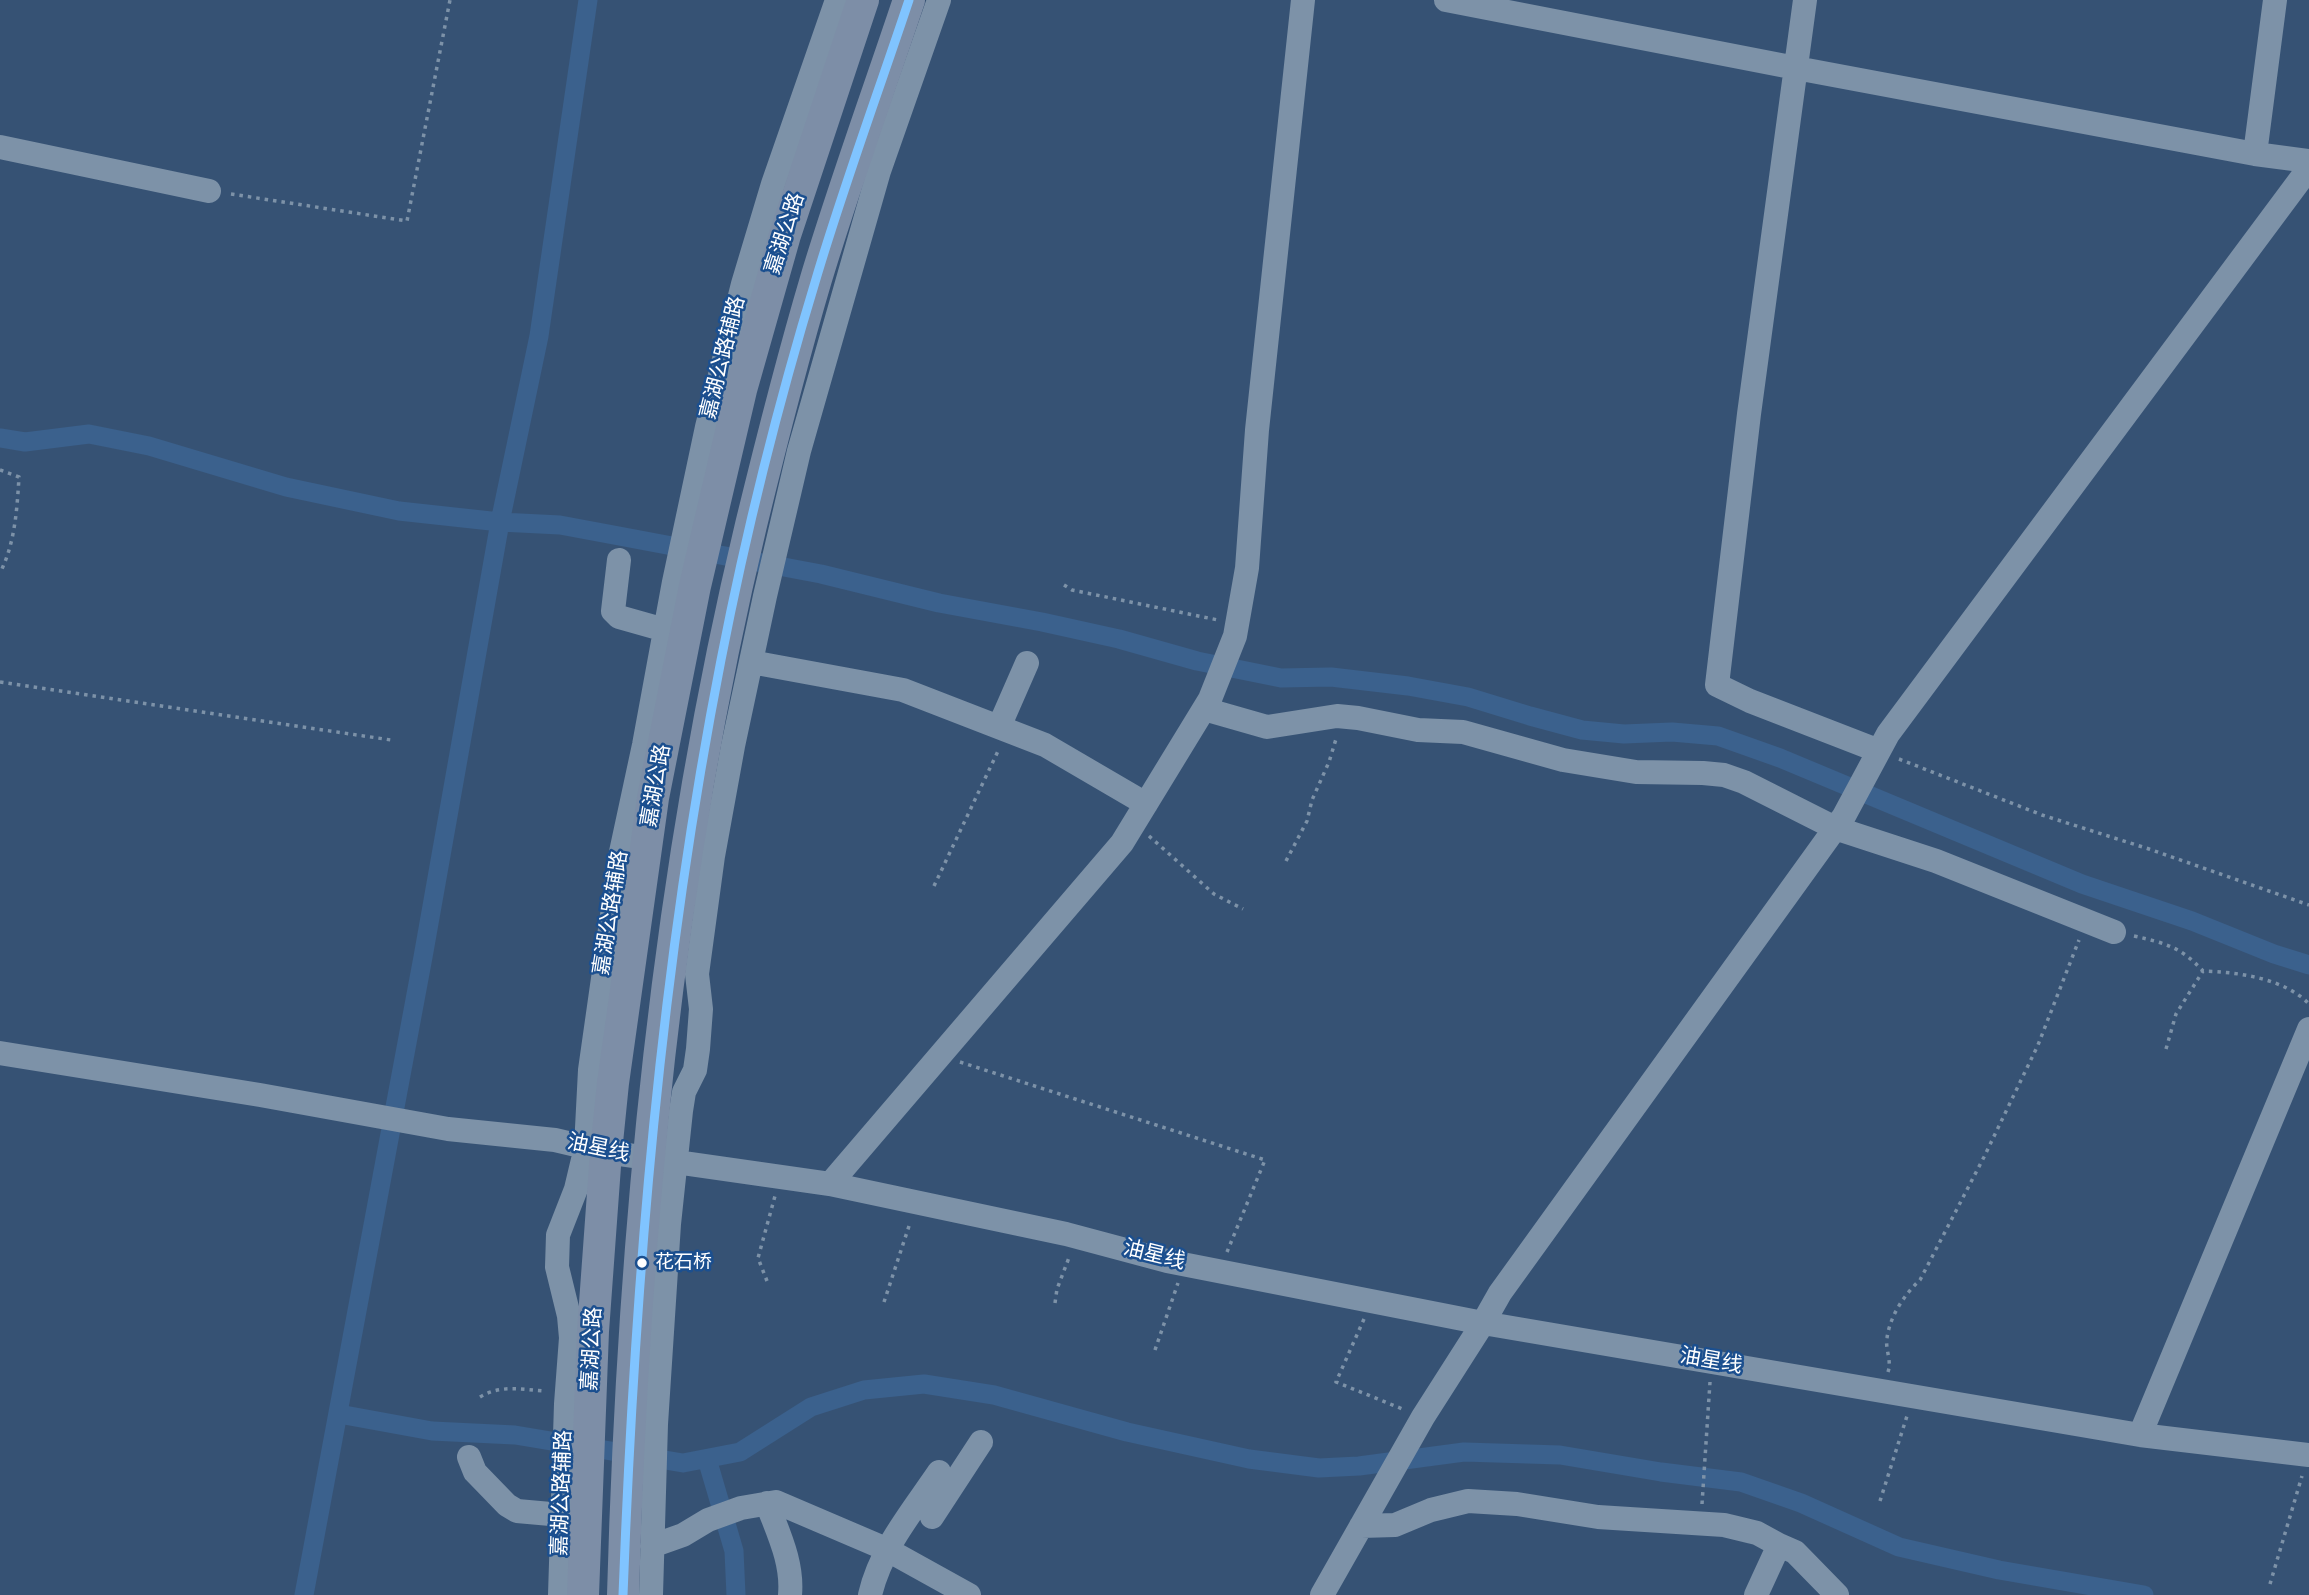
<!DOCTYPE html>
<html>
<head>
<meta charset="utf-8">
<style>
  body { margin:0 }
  canvas { display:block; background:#365274 }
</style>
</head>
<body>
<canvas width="2309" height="1595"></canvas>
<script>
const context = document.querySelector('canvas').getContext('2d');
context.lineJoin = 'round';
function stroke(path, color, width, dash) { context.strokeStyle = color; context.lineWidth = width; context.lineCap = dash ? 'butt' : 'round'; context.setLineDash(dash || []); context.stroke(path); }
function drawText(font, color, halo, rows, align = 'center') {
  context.font = font + ' "Nunito Sans","Noto Sans SC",sans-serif'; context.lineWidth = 5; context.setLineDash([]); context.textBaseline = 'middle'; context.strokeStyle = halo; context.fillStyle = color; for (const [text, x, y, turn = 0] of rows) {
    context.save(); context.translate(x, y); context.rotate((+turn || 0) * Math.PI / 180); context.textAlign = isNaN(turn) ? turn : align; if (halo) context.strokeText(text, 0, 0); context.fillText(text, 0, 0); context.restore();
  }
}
const canal = new Path2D(`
  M0,438L25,442L89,434L149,446L286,487L399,511L500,522L560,525L619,536L821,574L939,603L1042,622L1119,639L1197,661L1281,678L1331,677L1408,686L1468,697L1530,716L1582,730L1624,734L1672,732L1718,736L1780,758L2082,884L2192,921L2274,954L2309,965
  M339,1414L432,1431L515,1435L683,1463L740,1452L811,1407L864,1390L924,1384L994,1395L1127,1432L1249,1459L1319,1468L1359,1466L1464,1452L1560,1455L1661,1472L1741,1482L1801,1503L1899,1547L1999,1570L2144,1595
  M707,1459L734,1551L736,1595
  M304,1595L423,957L500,522L539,336L588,0`);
const path = new Path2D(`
  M231,194L407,221L450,0
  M0,470L19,477C17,510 15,543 0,573
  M1064,585L1072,590L1218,620
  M0,682L391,740
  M1899,759L2042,815L2149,849L2309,905
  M1149,836L1214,894L1243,909
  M1286,861L1307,821L1312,800L1329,762L1336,739
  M934,886L999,749
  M2134,936C2165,943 2181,947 2203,971C2237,972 2284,978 2309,1004
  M2166,1049L2176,1014L2203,971
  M960,1062L1265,1160L1227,1252
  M767,1281L758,1258L775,1196
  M884,1302L910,1223
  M1055,1303L1057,1289L1070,1255
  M1364,1319L1336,1382L1405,1410
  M1155,1350L1178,1283
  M1888,1372C1892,1360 1885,1350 1887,1338C1890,1316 1904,1295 1920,1280L1984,1157L2038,1045L2079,940
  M480,1397C501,1384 523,1390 546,1391
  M1880,1501L1907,1416
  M1702,1504L1710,1382
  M2270,1584L2302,1476`);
const minor = new Path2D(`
  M1446,0L1796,68L2255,154L2309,161
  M1805,0L1749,414L1717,685L1750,701L1879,751
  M0,147L209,191
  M2255,154L2275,0
  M619,560L613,611L619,617L665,630
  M751,662L903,690L1045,745L1146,804
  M1204,709L1267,727L1337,716L1358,718L1418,730L1463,732L1563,760L1636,772L1703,773L1724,775L1744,782L1835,828L1936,861L2114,932
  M999,727L1027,663
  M0,1053L260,1095L448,1129L555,1140L606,1152L830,1184L1066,1234L1167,1261L1483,1323L2140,1435L2309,1455
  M830,1184L1122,843L1210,699L1235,636L1247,568L1257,430L1303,0
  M2140,1435L2309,1029
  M469,1457L475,1472L507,1505L517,1511L562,1515
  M767,1503C778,1533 793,1562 790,1595
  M932,1517L981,1442
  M1361,1526L1395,1525L1431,1510L1468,1501L1517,1504L1598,1517L1724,1525L1757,1533L1779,1545L1756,1595
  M1779,1545L1795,1552L1837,1595
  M652,1546L683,1535L708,1520L741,1508L776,1502L886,1549L969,1595
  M560,1595L566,1404L571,1338L569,1316L557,1267L558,1235L576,1189L586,1147L590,1070L621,852L644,745L674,582L707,427L743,284L773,184L837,0
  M651,1595L656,1424L669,1224L681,1111L684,1092L695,1070L698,1049L701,1009L697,974L713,856L733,746L765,596L799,451L879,171L939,0
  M870,1595C881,1548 912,1512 939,1472
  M1322,1595L1423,1417L1483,1323L1500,1293L1844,816L1888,734L2309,168`);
const major = new Path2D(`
  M583,1595L593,1331L606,1152L613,1083L653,798L695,586L741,390L785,235L863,0
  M623,1595C633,1235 667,875 751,525C771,443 792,360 816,279C844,186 878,93 909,0`);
const bus1 = new Path2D(`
  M623,1595C635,1279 660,971 721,660C746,532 778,404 816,279C844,185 878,93 909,0`);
const markers = [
  [642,1263,6,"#fff"]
];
const busNames = [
  ["花石桥",655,1263]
];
const streetNames = [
  ["嘉湖公路",786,234,-72],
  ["嘉湖公路辅路",724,358,-76],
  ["嘉湖公路",657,786,-80],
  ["嘉湖公路辅路",612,913,-81],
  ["油星线",598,1149,12],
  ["油星线",1154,1256,14],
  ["嘉湖公路",593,1349,-87],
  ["油星线",1711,1362,10],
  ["嘉湖公路辅路",563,1493,-88]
];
stroke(canal, '#3b618d', 19);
stroke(path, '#7d92a8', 3.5, [3.5, 5]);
stroke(minor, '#7d92a8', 24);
stroke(major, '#7d8ea7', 32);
stroke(bus1, '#80c4ff', 9);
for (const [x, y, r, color] of markers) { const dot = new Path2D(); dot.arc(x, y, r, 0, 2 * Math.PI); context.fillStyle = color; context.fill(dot); stroke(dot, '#1b4f8f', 2.5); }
drawText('19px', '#fff', '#1b4f8f', busNames, 'left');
drawText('21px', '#fff', '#1b4f8f', streetNames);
</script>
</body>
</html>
